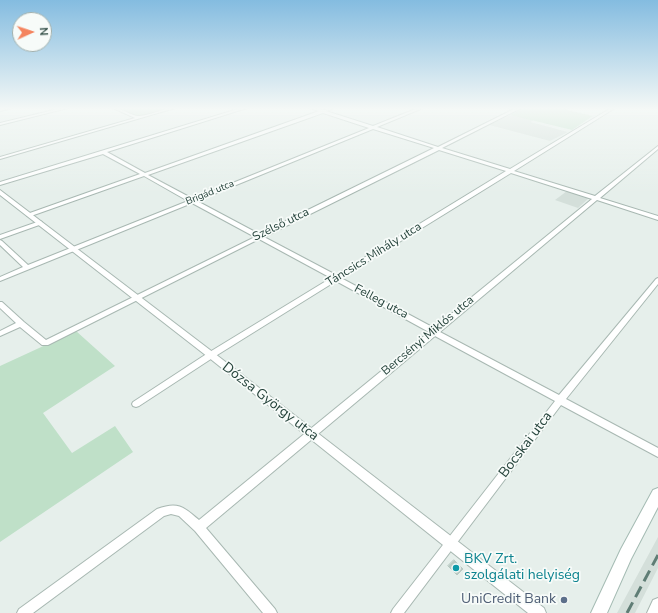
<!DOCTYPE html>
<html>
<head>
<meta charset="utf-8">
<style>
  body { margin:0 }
  #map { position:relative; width:658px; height:613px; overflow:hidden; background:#e6efeb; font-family:"Nunito Sans",sans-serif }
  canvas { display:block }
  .north { position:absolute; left:12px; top:12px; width:40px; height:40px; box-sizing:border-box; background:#f7fbf9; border:1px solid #a3b1ad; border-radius:50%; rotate:87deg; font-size:11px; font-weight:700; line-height:16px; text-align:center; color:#24423a }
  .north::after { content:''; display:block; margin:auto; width:14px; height:18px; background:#f4845f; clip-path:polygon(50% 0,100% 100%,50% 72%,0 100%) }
</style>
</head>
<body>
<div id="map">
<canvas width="658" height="613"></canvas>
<div class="north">N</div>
</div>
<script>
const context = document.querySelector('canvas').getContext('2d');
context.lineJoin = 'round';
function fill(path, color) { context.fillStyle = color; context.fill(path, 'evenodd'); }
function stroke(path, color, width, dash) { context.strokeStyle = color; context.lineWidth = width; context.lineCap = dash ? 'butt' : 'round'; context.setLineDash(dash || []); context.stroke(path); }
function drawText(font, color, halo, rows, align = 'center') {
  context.font = font + ' "Nunito Sans",sans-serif'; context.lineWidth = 3.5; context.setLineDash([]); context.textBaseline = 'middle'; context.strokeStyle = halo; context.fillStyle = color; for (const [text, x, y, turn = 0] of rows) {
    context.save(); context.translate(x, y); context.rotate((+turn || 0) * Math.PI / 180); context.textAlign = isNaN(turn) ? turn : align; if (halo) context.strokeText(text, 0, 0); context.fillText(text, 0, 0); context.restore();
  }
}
const built = new Path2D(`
  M510,115L534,120L531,122L568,132L550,141L489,125Z
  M567,191L589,198L578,208L555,200Z
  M658,537V568L635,613H617Z`);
const green = new Path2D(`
  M112,108H176L138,119Z
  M523,108H559L593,116L572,130L510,115Z
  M76,331L115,366L43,413L72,453L115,426L133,452L0,542V366Z`);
const building = new Path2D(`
  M454,560L463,569L457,575L448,566Z`);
const minor = new Path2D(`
  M4,108H11L0,111V109Z
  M62,108H68L0,125V123Z
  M113,108C123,108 132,117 140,116C152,115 163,108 175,108L0,159V157L135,118Z
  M241,108H247L107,152L145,173L319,111L310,108C315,108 320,110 324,110C327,109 330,108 334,108L326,111L373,126L418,108H423L377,127L438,147L516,108H521L442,148L510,169L611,108H615L514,171L595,196L658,146V149L600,198L658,216V220L597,200L440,332L559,395L656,279L658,278V284L566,399L658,448V457L561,405L404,613H391L393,609L555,401L435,336L206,528L275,609L277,613H263L195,531L179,516L171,514L164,516L33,613H17L19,609L157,509C178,501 184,507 199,520L429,332L336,281L214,357L139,406L136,407L133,406L132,404L133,402L208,353L331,278L259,239L48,345H42L20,327L0,336V331L16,323L0,308V302H2L24,322L46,340L255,237L192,203L0,281V277L23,267L0,245V240L2,241L28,265L188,201L144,176L31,216H27V214L140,174L103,154L0,185V182ZM323,113L369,128L193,199L148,175ZM373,129L434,148L259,234L197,201ZM439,150L506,171L336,275L264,237ZM511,173L592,199L434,328L341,278Z
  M40,221L42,222V224L0,239V235Z`);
const tertiary = new Path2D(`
  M0,190L214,353L544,608L546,613H528L208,357L0,195Z
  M658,598V613H647L653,600Z`);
const secondary = new Path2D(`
  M658,488V507L631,559L607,613H591L621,549L653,490Z`);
const rail = new Path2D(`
  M627,613L658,555`);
const markers = [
  [456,568,4,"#0f9aa8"],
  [564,600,4,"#5c6f8a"]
];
const farStreetnames = [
  ["Brigád utca",210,193,-22]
];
const streetNames = [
  ["Szélső utca",281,225,-26],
  ["Táncsics Mihály utca",374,255,-32],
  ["Felleg utca",381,302,28],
  ["Bercsényi Miklós utca",428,336,-40]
];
const nearStreetnames = [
  ["Dózsa György utca",270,402,38],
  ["Bocskai utca",526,445,-53]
];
const nearCulturenames = [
  ["BKV Zrt.",464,560],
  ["szolgálati helyiség",464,576]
];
const nearServicenames = [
  ["UniCredit Bank",556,600]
];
fill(built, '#d4dfda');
fill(green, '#bfe0c8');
fill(building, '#bbcac4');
stroke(building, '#b8c9c2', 1);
stroke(minor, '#a8b8b2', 2);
stroke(tertiary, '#a8b8b2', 2);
stroke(secondary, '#a4bbb3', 2);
fill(minor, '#fff');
fill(tertiary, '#fff');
fill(secondary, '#fff');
stroke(rail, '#5f7d75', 3, [12, 6]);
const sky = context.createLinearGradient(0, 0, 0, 194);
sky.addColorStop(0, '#84bce0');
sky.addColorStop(0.56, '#f4f8f6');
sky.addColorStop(1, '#f4f8f600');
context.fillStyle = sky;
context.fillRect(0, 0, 658, 194);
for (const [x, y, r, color] of markers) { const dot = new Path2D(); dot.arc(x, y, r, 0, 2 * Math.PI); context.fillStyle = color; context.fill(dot); stroke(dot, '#f7fbf9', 1.5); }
drawText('10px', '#24423a', '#f7fbf9', farStreetnames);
drawText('12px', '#24423a', '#f7fbf9', streetNames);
drawText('14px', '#24423a', '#f7fbf9', nearStreetnames);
drawText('14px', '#0d838f', '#f7fbf9', nearCulturenames, 'left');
drawText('14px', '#4e5e75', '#f7fbf9', nearServicenames, 'right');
</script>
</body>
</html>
